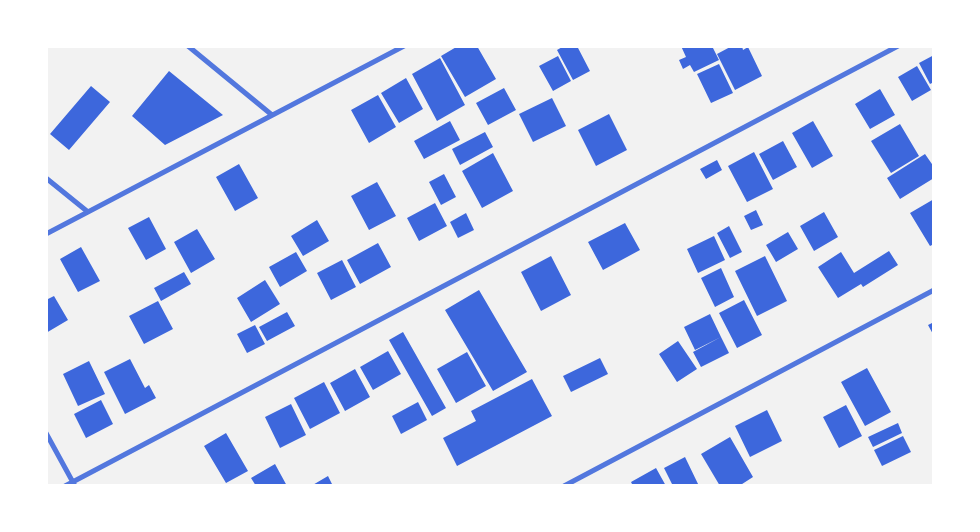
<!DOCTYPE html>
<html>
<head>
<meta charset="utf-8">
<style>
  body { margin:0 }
  #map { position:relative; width:980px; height:532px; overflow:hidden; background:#f2f2f2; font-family:"Noto Sans",sans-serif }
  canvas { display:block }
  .frame { position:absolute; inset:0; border:48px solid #fff; pointer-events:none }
</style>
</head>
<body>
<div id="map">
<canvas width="980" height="532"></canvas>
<div class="frame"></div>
</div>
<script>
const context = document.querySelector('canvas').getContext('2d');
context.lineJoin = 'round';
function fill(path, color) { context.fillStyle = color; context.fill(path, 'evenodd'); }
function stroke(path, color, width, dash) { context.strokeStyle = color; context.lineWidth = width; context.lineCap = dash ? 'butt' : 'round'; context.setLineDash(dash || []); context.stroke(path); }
const building = new Path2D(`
  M458,46H477L496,79L465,97L441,56Z
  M564,46H577L590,71L573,80L557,50Z
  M681,46H712L719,60L694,72L690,65L683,69L679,60L686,57Z
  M732,46H742L743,50L748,47L762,76L735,90L717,54Z
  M934,55V82L930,84L919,63Z
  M558,56L571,81L553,91L539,66Z
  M440,58L465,105L437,121L412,74Z
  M719,64L733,93L711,103L697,74Z
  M917,66L931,90L912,101L898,77Z
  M169,71L223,115L165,145L132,116Z
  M406,78L423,109L399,123L381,93Z
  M91,86L110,102L69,150L50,134Z
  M504,88L516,110L488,125L476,103Z
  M880,89L895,115L870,129L855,104Z
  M378,95L396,127L369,143L351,110Z
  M552,98L566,126L533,142L519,114Z
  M609,114L627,150L596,166L578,130Z
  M450,121L460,140L424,159L414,141Z
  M813,121L833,156L812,168L792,133Z
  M900,124L919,156L891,173L871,141Z
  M485,132L493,147L460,165L452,149Z
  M783,141L797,167L773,180L759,154Z
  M754,152L773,189L747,202L728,166Z
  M493,153L513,191L482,208L462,171Z
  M925,154L934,167V178L900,199L887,178Z
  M717,160L722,170L706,179L700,169Z
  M239,164L258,198L235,211L216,177Z
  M444,174L456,197L441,205L429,182Z
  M377,182L396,216L369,230L351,196Z
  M934,199V244L930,246L910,213Z
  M435,203L447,226L419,241L407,218Z
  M756,210L763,225L751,230L744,216Z
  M824,212L838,237L814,251L800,226Z
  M466,213L474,230L458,238L450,222Z
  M149,217L166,249L146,260L128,228Z
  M317,220L329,241L303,256L291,236Z
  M625,223L640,250L603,270L588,242Z
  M729,226L742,252L730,258L717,233Z
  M197,229L215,259L191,273L174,242Z
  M788,232L798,249L776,262L766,245Z
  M714,236L725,260L698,273L687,249Z
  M378,243L391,267L360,284L347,260Z
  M81,247L100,281L78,292L60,259Z
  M889,251L898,265L863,287L861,284L838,298L818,267L841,252L854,273Z
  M296,252L307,271L280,287L269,267Z
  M551,256L571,295L541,311L521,272Z
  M765,256L787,301L757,316L735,271Z
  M342,260L356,287L331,300L317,273Z
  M721,268L734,297L715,307L701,278Z
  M184,272L191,284L161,301L154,288Z
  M265,280L280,304L251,322L237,298Z
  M479,290L527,372L493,391L445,310Z
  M54,296L68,320L46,333V300Z
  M744,300L762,335L737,348L719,313Z
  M158,301L173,329L144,344L129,316Z
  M287,312L295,326L267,341L259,327Z
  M710,314L721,337L695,350L684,327Z
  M934,322V336L928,325Z
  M255,325L265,344L247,353L237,334Z
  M403,332L446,408L432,416L389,340Z
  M721,337L729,353L701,367L693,352Z
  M678,341L697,369L677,382L659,354Z
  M388,351L401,374L373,390L360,367Z
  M467,352L486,386L456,403L437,369Z
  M600,358L608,374L571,392L563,376Z
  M130,359L145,388L149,385L156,398L125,414L104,372Z
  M89,361L105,394L78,406L63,374Z
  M867,368L891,412L865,426L841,382Z
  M355,369L370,397L345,411L330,383Z
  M532,379L552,416L457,466L443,438L476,421L471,411Z
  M324,382L340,413L310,429L294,398Z
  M101,400L113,424L86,438L74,414Z
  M418,402L427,420L401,434L392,416Z
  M291,404L306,435L280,448L265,417Z
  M846,405L862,436L839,448L823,417Z
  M767,410L782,441L750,457L735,426Z
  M898,423L902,433L873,447L868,437Z
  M226,433L248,471L226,483L204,446Z
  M903,436L911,452L882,466L874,450Z
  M730,437L753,477L739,486H720L701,454Z
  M685,457L699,486H673L664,468Z
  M275,464L287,486H256L251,478Z
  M656,468L666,486H633L631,482Z
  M328,476L333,486H311Z`);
const minor = new Path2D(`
  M188,46L272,115
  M46,178L88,212
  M46,234L404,46
  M46,433L75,486
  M65,486L898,46
  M564,486L934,290`);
fill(building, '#3d67dc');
stroke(minor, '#5277de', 5);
</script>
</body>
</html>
